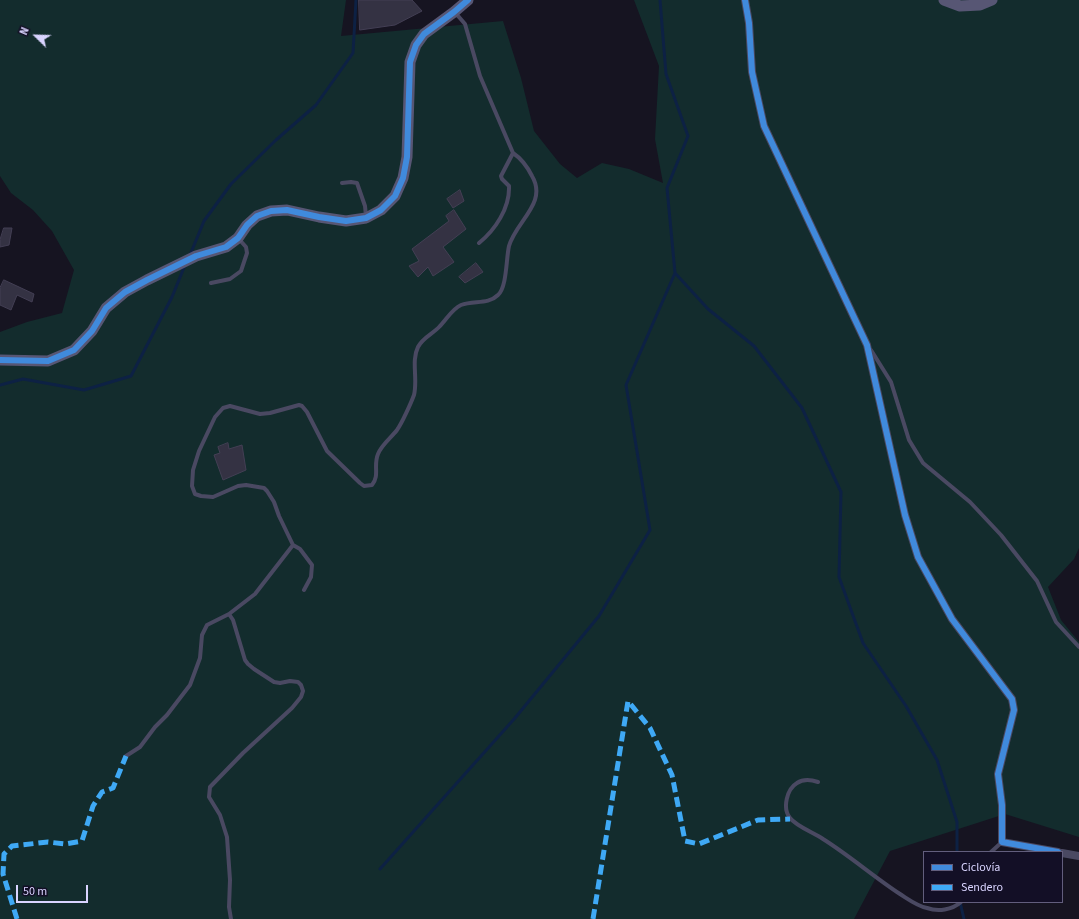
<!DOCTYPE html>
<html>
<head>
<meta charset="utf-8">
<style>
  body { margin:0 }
  #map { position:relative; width:1079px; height:919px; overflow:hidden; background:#161421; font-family:"Source Sans 3",sans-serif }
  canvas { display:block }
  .legend { position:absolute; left:923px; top:851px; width:140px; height:52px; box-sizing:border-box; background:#130f26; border:1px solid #625e7d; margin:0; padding:5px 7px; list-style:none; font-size:12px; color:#d9d4ff }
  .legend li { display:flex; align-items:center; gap:8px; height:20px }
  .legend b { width:20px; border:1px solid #625e7d }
  .north { position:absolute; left:16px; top:16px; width:40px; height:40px; -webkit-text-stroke:3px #130f26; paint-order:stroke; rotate:293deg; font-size:11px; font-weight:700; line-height:16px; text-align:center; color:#d9d4ff }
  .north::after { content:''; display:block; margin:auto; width:14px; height:18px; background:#d9d4ff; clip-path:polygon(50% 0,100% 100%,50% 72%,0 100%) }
  .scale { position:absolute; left:16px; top:885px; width:72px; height:18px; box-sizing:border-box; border:2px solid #d9d4ff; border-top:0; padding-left:5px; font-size:12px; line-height:14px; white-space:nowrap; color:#d9d4ff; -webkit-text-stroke:3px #130f26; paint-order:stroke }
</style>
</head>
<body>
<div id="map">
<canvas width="1079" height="919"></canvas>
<ul class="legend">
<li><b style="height:5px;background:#408adc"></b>Ciclovía</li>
<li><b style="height:5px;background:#3fa9f5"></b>Sendero</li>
</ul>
<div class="north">N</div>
<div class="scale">50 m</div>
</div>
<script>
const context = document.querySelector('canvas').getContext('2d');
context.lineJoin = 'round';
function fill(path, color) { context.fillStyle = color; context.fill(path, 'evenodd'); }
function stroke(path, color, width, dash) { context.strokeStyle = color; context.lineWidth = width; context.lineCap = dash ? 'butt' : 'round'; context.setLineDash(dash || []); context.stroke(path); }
const green = new Path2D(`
  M0,0H346L341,36L503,21L521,78L534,131L560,164L577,178L602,163L629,169L663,183L655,139L659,66L634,0H1079V548L1074,559L1048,587L1061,620L1079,642V837L1005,814L890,851L854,919H0V332L27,322L62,313L74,270L52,231L33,210L11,193L0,176Z`);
const stream = new Path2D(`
  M660,0L666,74L688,136L667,188L675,273L708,309L754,346L802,408L841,492L839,577L863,643L906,706L937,760L957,822V852
  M190,255L204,221L231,184L276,140L316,105L353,53L356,0
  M0,385L23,379L84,390L131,376L172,297L185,265
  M380,869L515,718L599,616L650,530L626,385L675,273
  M960,902L964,919`);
const building = new Path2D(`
  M359,0H412L422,11L395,25L360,30Z
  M460,190L464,201L453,208L447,199Z
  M454,210L466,229L443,247L454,262L433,276L428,267L418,277L409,266L419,261L412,249L449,221L446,216Z
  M4,228H12L9,245L0,247V240Z
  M476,263L483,272L465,283L459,277Z
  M4,280L34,294L32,302L17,295L11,310L0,305V288Z
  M228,443L229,449L242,445L246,470L223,480L214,455L220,453L218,447Z`);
const lane = new Path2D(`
  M342,183L351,182L357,183L365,206L366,216
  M479,243C495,230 510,208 509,186L502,179L501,176L513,153
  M211,283L230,279L241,271L247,253L246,247L238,238
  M871,350L891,382L909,440L923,463L970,502L1001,535L1037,581L1056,622L1079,647
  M304,590L311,577L312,565L300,549L293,545L279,516L274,502L267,491L264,488L246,485L238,486L213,497L201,496L195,494L192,486L193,470L199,451L215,417L223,408L230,406L260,414L270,413L299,405L302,406L307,412L327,451L360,483L364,486L372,485C380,475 373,466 378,454C382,444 391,438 397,430C402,423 411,403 414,395C418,379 411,361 418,347C423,337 433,334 440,326C447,319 452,309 461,305C474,300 488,305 498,295C507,287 506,259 509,246C516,221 548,203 532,176C527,166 522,159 513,153L480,76L465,24L459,17L454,12
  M126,756L140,747L155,727L167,715L190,685L200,658L202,635L207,625L229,614
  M818,782C812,780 803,779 797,783C787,789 782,808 790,818C796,826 814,833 823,839C850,856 874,877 900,894C908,899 917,906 927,908C938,912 952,910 961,902
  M991,852L1002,842
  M231,919L229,907L230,880L227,837L220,815L209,797L210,787L243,753L292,708L301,697L303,691L301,685L298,682L290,681L280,683L274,682L254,669L248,664L245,660L233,620L229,614L255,594L293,545`);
const street = new Path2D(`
  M745,0L749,23L752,72L764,126L867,345L905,515L918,557L952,619L1012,699L1014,710L998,774L1002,805V842L1058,852
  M1062,853L1079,856`);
const secondary = new Path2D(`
  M944,0L960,6L980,5L992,0
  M0,360L48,361L74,350L92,331L106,308L125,292L147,280L196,256L226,247L238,238L247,225L257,216L271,211L287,210L319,217L346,221L366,218L381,210L395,196L403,178L407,157L410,62L416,45L424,34L454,12L468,0`);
const quiet = new Path2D(`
  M17,919L3,874L4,854L12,846L48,842L65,844L82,841L93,806L102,792L113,788L126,756
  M593,919L628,701L650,728L672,775L685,841L699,844L758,820L790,819`);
const cycleway = new Path2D(`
  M745,0L749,23L752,72L764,126L867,345L905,515L918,557L952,619L1012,699L1014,710L998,774L1002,805V842L1058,852
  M0,360L48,361L74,350L92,331L106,308L125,292L147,280L196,256L226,247L238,238L247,225L257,216L271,211L287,210L319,217L346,221L366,218L381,210L395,196L403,178L407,157L410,62L416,45L424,34L454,12L468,0`);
fill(green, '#132c2d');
stroke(stream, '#0d2144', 3);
fill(building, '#343243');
stroke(building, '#433f54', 1);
stroke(lane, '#4a4962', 4);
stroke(street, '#4a4962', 8);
stroke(secondary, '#575674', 11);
stroke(quiet, '#3fa9f5', 5, [10, 5]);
stroke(cycleway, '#408adc', 6);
</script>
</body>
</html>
